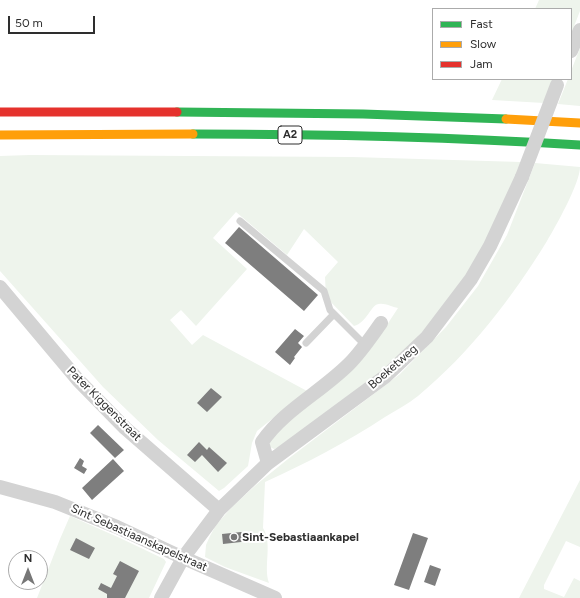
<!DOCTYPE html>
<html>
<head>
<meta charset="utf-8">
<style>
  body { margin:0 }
  #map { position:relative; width:580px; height:598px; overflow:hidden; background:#fff; font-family:Figtree,sans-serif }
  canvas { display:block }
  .legend { position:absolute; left:432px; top:8px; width:140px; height:72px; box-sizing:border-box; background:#fff; border:1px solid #ababab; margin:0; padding:5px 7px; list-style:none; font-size:12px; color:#2e2e2e }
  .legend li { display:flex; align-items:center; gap:8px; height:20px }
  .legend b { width:20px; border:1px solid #ababab }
  .north { position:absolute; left:8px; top:550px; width:40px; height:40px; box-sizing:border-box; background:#fff; border:1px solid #ababab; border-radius:50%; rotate:0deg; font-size:11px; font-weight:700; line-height:16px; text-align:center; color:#2e2e2e }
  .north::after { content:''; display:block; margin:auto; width:14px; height:18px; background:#777; clip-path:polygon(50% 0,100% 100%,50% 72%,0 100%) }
  .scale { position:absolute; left:8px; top:16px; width:87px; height:18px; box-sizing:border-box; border:2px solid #2e2e2e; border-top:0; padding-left:5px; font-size:12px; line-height:14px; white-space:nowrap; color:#2e2e2e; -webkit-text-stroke:3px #fff; paint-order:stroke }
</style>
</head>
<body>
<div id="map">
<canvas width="580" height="598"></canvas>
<ul class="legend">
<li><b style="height:5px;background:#30b455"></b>Fast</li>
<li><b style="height:5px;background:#ff9f0a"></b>Slow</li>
<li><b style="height:5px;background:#e5322d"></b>Jam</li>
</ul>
<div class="north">N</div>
<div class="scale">50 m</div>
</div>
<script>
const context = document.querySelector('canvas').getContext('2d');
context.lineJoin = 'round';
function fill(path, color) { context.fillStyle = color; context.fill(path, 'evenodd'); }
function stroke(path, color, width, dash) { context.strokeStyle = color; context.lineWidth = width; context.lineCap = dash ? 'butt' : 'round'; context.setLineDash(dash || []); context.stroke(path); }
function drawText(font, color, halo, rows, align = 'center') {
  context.font = font + ' Figtree,sans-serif'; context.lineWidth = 4; context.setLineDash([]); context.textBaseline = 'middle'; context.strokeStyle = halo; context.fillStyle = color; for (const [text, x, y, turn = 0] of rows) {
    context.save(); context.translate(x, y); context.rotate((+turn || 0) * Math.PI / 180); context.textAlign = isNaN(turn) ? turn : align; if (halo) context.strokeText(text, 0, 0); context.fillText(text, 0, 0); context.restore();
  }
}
const green = new Path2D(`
  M539,0H580V11L571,34V9H535Z
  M580,48V106L558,104L568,79H571V71Z
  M502,79H553L544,103L492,100Z
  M30,155L352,157L521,162L494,229L466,278L436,318L391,364L282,447L274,449L270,447L269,435L379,337L398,308C392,307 385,303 379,304C371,304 367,323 354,326L326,297L325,277L338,262L304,229L287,255L236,212L213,238L247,269L196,326L181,310L170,320L192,345L203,335L307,391L257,431L252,443L248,466L224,488L219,491L158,440L103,387L0,271V156Z
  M535,163L580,167C580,183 556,226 547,241C512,298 470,353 418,396C408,404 396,410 385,417C347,442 307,463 265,482L263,528C273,544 263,566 269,583L225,567L205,557L206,545L210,536L216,525L232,507L257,484L288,459L400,374L446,327L478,286L507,235Z
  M580,480V547L566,541L544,585V589L564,597L574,578L580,581V598H519Z
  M70,516L120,538L164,559L166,562L149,598H37L60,539Z`);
const building = new Path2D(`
  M239,227L318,295L304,311L225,243Z
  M295,329L304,336L298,343L302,347L294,357L295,358L290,365L275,352Z
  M211,388L222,397L207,412L197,403Z
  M98,425L124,450L115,458L90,433Z
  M199,442L207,450L209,447L227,463L218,472L202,455L195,462L187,455Z
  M80,458L84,461L82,466L87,469L84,474L74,468Z
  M113,459L124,471L92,500L82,488Z
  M241,532L245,535V539L241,542L223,544L222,534Z
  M413,533L428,538L409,590L394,585Z
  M76,538L95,548L89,559L70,550Z
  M120,561L139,571L125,598H107V594L98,589L101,583L111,588L117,576L113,574Z
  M430,565L441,569L435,586L424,582Z`);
const lane = new Path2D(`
  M240,221L324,291L330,310L365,345
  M306,343L334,314`);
const street = new Path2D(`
  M571,51L580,30
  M0,287L78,380L125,428L219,510
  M268,463L262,442C284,410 321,392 349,364C361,352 371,337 381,323
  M0,487L55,502L117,527L177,555L275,598
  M161,598L183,558L219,510L268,463L386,376L427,337L471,279L490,246L522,177`);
const fast = new Path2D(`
  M177,112L363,114L506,119
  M193,134C322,134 451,137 580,145`);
const slow = new Path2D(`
  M506,119L580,123
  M0,135L193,134`);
const jam = new Path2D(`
  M0,112H177`);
const streetBridge = new Path2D(`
  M522,177L557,85`);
const markers = [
  [234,537,4,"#777"]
];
const shields = [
  [290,135,24]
];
const shieldNames = [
  ["A2",290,135]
];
const streetNames = [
  ["Boeketweg",393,367,-41],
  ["Pater Kiggenstraat",104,404,45],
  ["Sint Sebastiaanskapelstraat",139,538,24]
];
const poiNames = [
  ["Sint-Sebastiaankapel",242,537]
];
fill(green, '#eef4ec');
fill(building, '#7e7e7e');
stroke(lane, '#d3d3d3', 7);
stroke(street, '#d3d3d3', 14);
stroke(fast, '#30b455', 9);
stroke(slow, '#ff9f0a', 9);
stroke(jam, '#e5322d', 9);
stroke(streetBridge, '#d3d3d3', 14);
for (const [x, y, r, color] of markers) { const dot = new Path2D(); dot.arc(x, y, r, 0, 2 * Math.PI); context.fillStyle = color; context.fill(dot); stroke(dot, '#fff', 1.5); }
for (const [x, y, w] of shields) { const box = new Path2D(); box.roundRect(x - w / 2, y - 9, w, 18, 3); context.fillStyle = '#fff'; context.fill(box); stroke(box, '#2e2e2e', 1); }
drawText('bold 11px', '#2e2e2e', null, shieldNames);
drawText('12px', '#2e2e2e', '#fff', streetNames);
drawText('bold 12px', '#2e2e2e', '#fff', poiNames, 'left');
</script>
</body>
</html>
